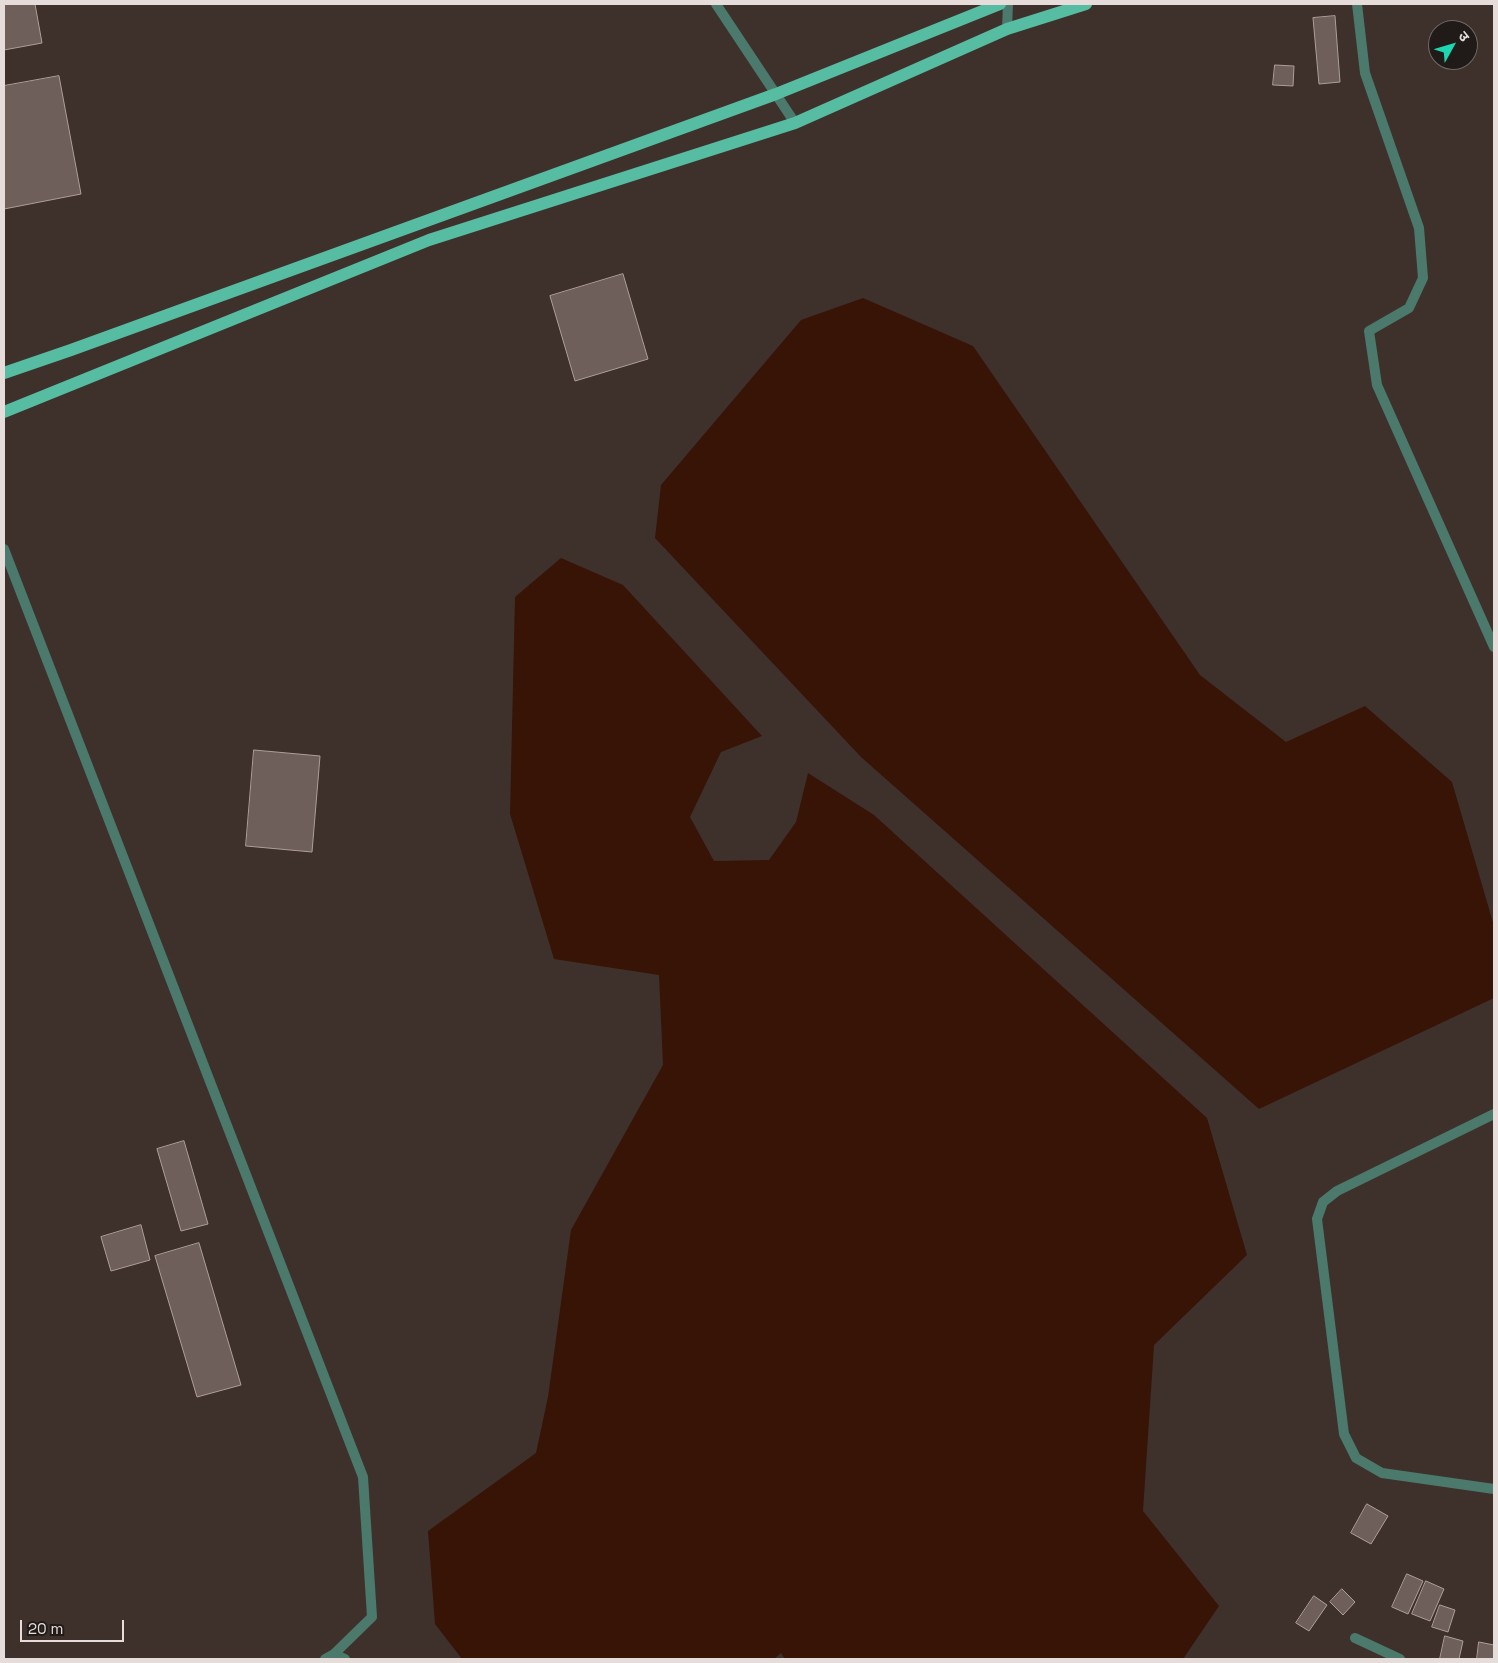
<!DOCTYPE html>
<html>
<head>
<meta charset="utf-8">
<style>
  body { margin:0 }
  #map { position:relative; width:1498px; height:1663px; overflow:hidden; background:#3e312c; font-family:"Space Grotesk","Noto Sans Devanagari",sans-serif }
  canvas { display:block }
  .frame { position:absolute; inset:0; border:5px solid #e6ddda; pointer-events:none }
  .north { position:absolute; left:1428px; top:20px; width:50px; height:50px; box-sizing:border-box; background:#201a18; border:1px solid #6f6866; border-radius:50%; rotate:51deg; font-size:14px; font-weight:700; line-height:20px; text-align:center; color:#e6ddda }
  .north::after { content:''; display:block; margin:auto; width:18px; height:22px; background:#1dd5b1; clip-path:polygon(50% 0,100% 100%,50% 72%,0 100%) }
  .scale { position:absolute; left:20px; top:1620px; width:104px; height:22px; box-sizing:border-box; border:2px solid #e6ddda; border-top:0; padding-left:6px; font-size:15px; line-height:18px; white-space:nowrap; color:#e6ddda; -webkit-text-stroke:4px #201a18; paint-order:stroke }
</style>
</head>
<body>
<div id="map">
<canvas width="1498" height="1663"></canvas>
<div class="frame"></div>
<div class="north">उ</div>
<div class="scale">20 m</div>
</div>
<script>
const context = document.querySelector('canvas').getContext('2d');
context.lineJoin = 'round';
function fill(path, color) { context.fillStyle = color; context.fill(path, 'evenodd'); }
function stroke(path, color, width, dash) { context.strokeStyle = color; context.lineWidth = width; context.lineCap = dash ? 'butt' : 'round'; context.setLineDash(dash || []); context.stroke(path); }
const water = new Path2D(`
  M863,298L973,346L1200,675L1286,742L1365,706L1452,782L1494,926V998L1259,1109L861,757L655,538L661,485L801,320Z
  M561,558L623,585L762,736L721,752L690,817L714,861L769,860L796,822L808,773L874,815L1207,1118L1247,1255L1154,1345L1143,1511L1219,1606L1183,1659H785L781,1653L774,1659H462L435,1624L428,1531L536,1453L548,1397L571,1230L663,1065L659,975L554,959L510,814L515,597Z`);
const building = new Path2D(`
  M4,4H35L42,43L4,50Z
  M1335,16L1340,82L1319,84L1313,18Z
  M1275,65L1294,66L1293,86L1273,85Z
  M59,76L81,194L4,209V86Z
  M623,274L648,359L575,381L550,296Z
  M254,750L320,756L312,852L246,846Z
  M184,1141L208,1224L181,1231L157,1149Z
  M141,1225L150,1260L111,1271L101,1237Z
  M199,1243L241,1385L197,1397L155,1256Z
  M1367,1504L1388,1516L1371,1544L1351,1533Z
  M1407,1574L1423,1581L1408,1614L1392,1607Z
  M1426,1581L1444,1589L1430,1621L1412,1614Z
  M1342,1589L1355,1602L1343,1615L1330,1602Z
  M1314,1596L1327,1605L1309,1631L1296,1623Z
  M1440,1605L1455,1610L1448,1632L1432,1627Z
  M1445,1636L1463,1641L1459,1659H1440Z
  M1479,1642L1494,1645V1659H1477Z`);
const lane = new Path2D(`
  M4,549L363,1477L372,1617L334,1654L325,1659
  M334,1654L345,1659`);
const street = new Path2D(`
  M716,4L795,123
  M1357,4L1365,73L1419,228L1423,278L1409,308L1369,331L1377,385L1494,647
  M1007,29L1008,4
  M1494,1114L1337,1191L1323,1202L1317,1219L1344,1434L1356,1458L1382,1473L1494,1489
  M1355,1638L1400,1659`);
const primary = new Path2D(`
  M4,373L71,350L776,94L1000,4
  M4,412L429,240L795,123L1007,29L1086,4`);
fill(water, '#371406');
fill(building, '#6e5f5a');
stroke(building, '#ae9e98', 1);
stroke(lane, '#4b796c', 10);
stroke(street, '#4b796c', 10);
stroke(primary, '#56bca2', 12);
</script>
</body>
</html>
